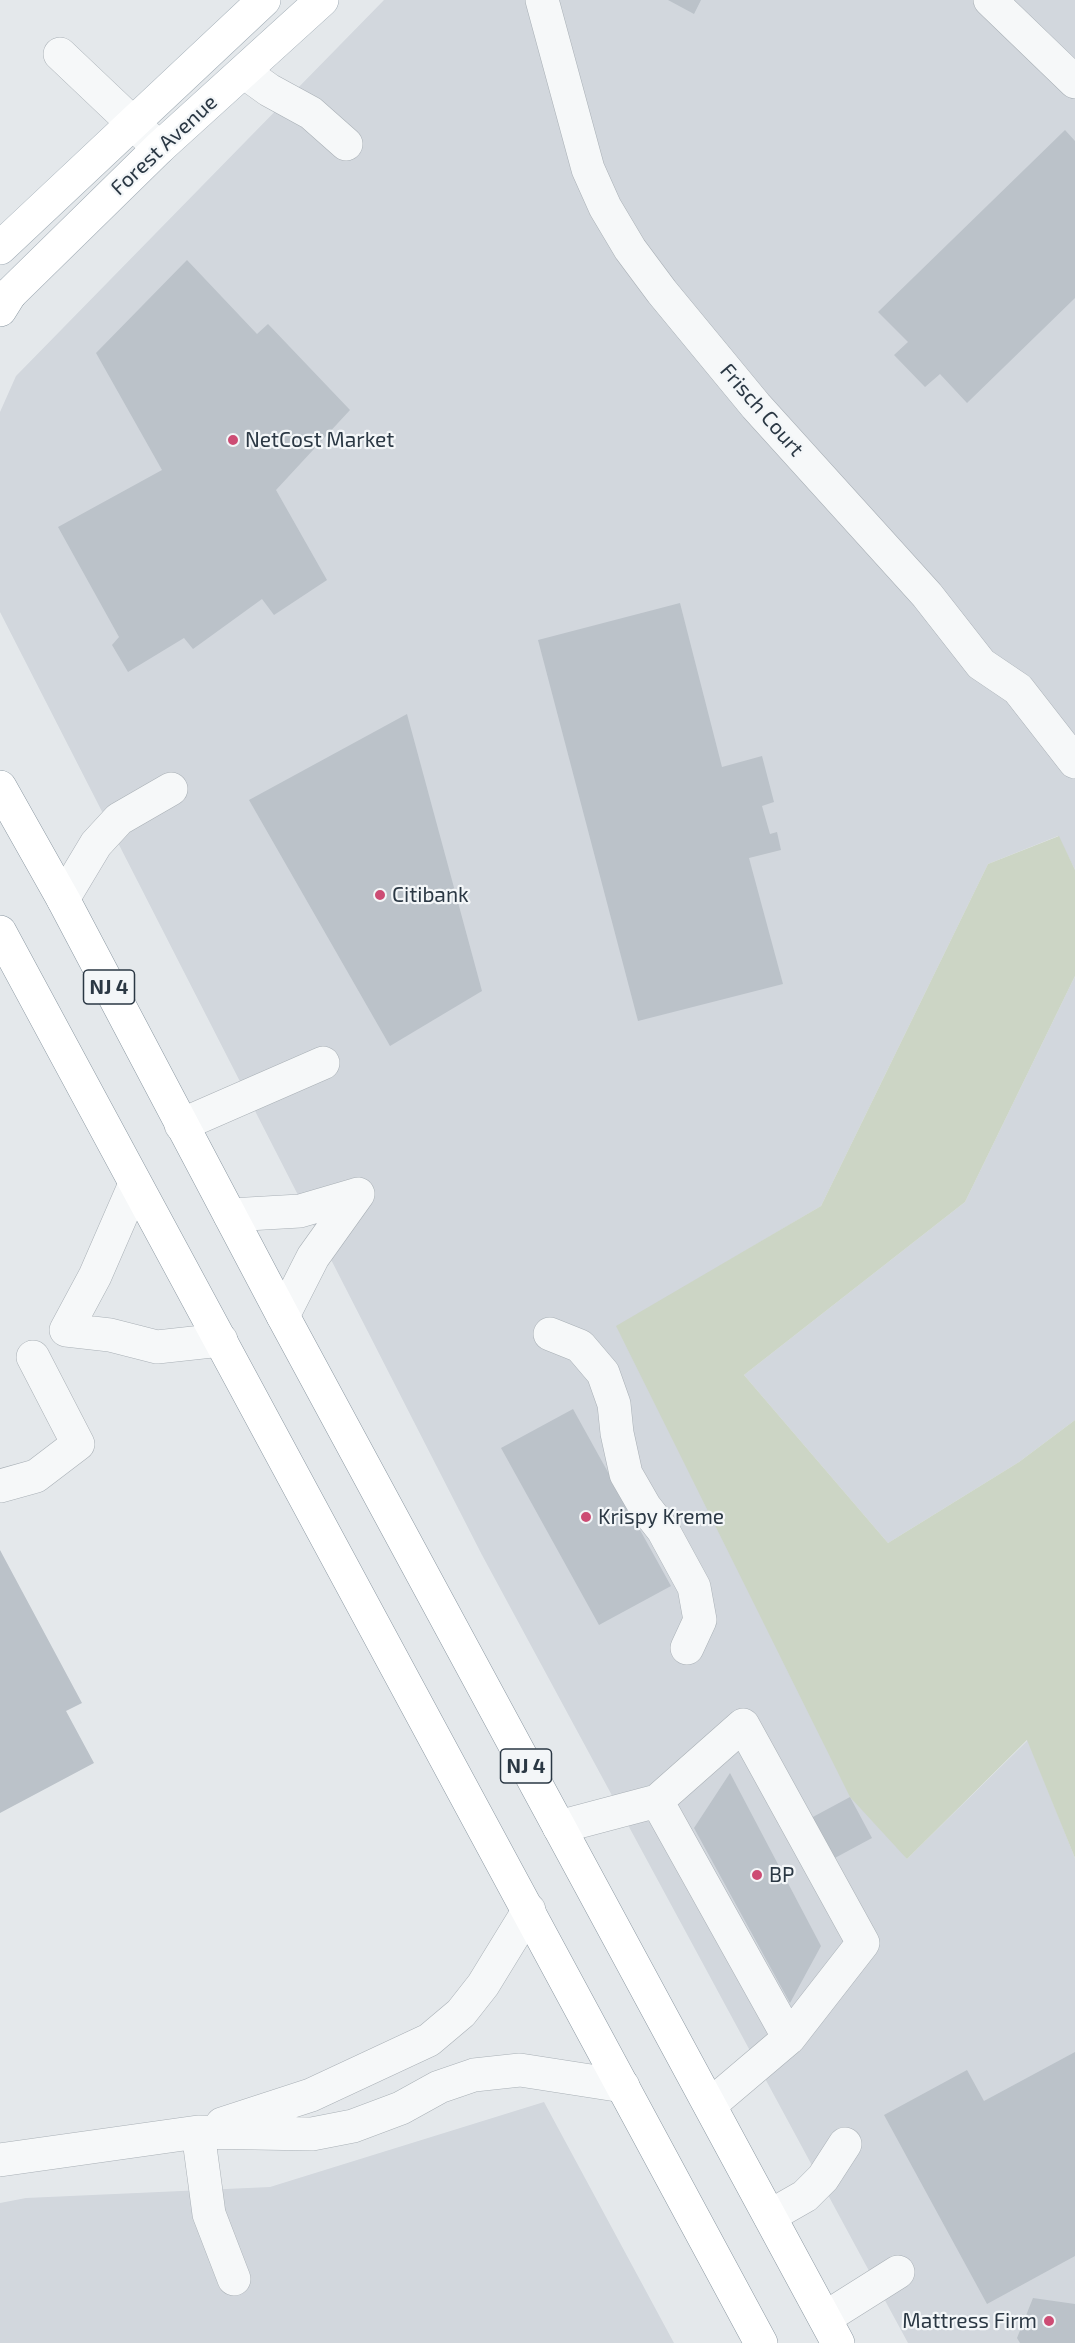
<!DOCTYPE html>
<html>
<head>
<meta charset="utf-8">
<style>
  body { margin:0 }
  canvas { display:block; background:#e4e8eb }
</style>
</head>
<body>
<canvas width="1075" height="2343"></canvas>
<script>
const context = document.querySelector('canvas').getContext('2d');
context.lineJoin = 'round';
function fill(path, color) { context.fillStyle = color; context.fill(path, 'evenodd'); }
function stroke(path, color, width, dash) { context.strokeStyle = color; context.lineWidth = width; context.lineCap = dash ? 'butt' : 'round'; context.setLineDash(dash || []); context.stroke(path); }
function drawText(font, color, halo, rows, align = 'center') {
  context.font = font + ' "Exo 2",sans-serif'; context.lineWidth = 4.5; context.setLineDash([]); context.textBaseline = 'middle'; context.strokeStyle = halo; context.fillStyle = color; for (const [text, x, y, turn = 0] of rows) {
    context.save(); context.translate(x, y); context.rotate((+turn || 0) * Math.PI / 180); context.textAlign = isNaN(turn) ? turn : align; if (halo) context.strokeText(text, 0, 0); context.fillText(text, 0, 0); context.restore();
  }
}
const built = new Path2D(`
  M384,0H1075V870L1058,836L988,864L821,1206L617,1327L907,1859L1028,1740L1075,1858V2343H908L482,1555L0,612V412L16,376Z
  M1075,976V1420L1019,1462L888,1543L744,1375L965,1202Z
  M544,2102L674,2343H0V2203L26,2198L270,2187Z`);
const green = new Path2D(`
  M1059,836L1075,870V976L965,1202L744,1375L888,1543L1019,1462L1075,1420V1858L1027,1740L907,1859L850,1797L616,1326L821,1206L988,864Z`);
const building = new Path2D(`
  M668,0H701L694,14Z
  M1065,130L1075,141V298L967,403L940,374L925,387L894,355L908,342L878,312Z
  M187,260L257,334L268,324L350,410L276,490L327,580L274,615L262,599L193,649L184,638L128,672L112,645L119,637L58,527L162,470L96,353Z
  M680,603L722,767L762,756L774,802L762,806L770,834L777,832L781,850L749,858L783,984L638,1021L538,640Z
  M407,714L482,991L390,1046L249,800Z
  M573,1409L671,1586L599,1625L501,1448Z
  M0,1550L82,1703L66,1711L94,1763L0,1813Z
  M730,1773L821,1946L790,2003L694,1828Z
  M850,1797L872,1838L833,1859L811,1818Z
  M1075,2052V2256L987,2304L884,2115L967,2070L984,2101Z
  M1033,2298L1075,2304V2343H1020L1017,2338Z`);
const minor = new Path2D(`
  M542,0L588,169L605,207L630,249L662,292L756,406L927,595L981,664L1018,689L1075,762
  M990,0L1075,82
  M60,54L159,148
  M244,72L269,90L311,113L346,144
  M63,899L96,844L119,819L171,789
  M181,1125L323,1063
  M135,1184L95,1276L66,1330L110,1335L157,1347L221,1340
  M230,1215L300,1211L358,1194
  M283,1316L313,1257L358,1194
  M550,1334L580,1346L603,1373L614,1404L617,1433L626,1474L645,1507L663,1530L694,1587L700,1620L687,1648
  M0,1486L36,1476L78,1444L33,1357
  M657,1801L743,1725L863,1943L789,2038
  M559,1827L657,1801L789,2038L710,2105
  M222,2124L311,2095L429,2040L461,2013L483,1985L529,1910
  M198,2132L209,2214L234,2279
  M0,2160L198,2132L312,2134L353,2126L401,2108L439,2087L474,2075L520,2070L623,2086
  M770,2216L805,2196L823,2178L845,2144
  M825,2318L898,2272`);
const major = new Path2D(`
  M0,248L264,0
  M10,294L159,148L322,0`);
const highway = new Path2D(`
  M0,310L10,294
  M0,787L63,899L283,1316L838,2343
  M0,932L761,2343`);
const markers = [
  [233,440,6,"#cd4c74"],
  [380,895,6,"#cd4c74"],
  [586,1517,6,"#cd4c74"],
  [757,1875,6,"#cd4c74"],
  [1049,2321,6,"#cd4c74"]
];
const shields = [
  [109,987,51],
  [526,1766,51]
];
const shieldNames = [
  ["NJ 4",109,987],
  ["NJ 4",526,1766]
];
const streetNames = [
  ["Forest Avenue",164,145,-43],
  ["Frisch Court",762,410,49]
];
const poiNames = [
  ["NetCost Market",245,440],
  ["Citibank",392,895],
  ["Krispy Kreme",598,1517],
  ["BP",769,1875],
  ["Mattress Firm",1037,2321,"right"]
];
fill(built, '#d2d7dd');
fill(green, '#ccd5c5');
fill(building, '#bbc2c9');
stroke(minor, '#a9b0b6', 34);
stroke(major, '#a3aeb7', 34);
stroke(highway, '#8b98a2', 34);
stroke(minor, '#f6f8f9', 33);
stroke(major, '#fff', 33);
stroke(highway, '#fff', 33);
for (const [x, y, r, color] of markers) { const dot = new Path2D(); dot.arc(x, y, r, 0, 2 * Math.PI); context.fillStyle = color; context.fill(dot); stroke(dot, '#f3f6f8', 2); }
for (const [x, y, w] of shields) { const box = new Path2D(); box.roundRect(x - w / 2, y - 17, w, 34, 4.5); context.fillStyle = '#f3f6f8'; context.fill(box); stroke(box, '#2b3844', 1.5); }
drawText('bold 20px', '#2b3844', null, shieldNames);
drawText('21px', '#2b3844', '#f3f6f8', streetNames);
drawText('21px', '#2b3844', '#f3f6f8', poiNames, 'left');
</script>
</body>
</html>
